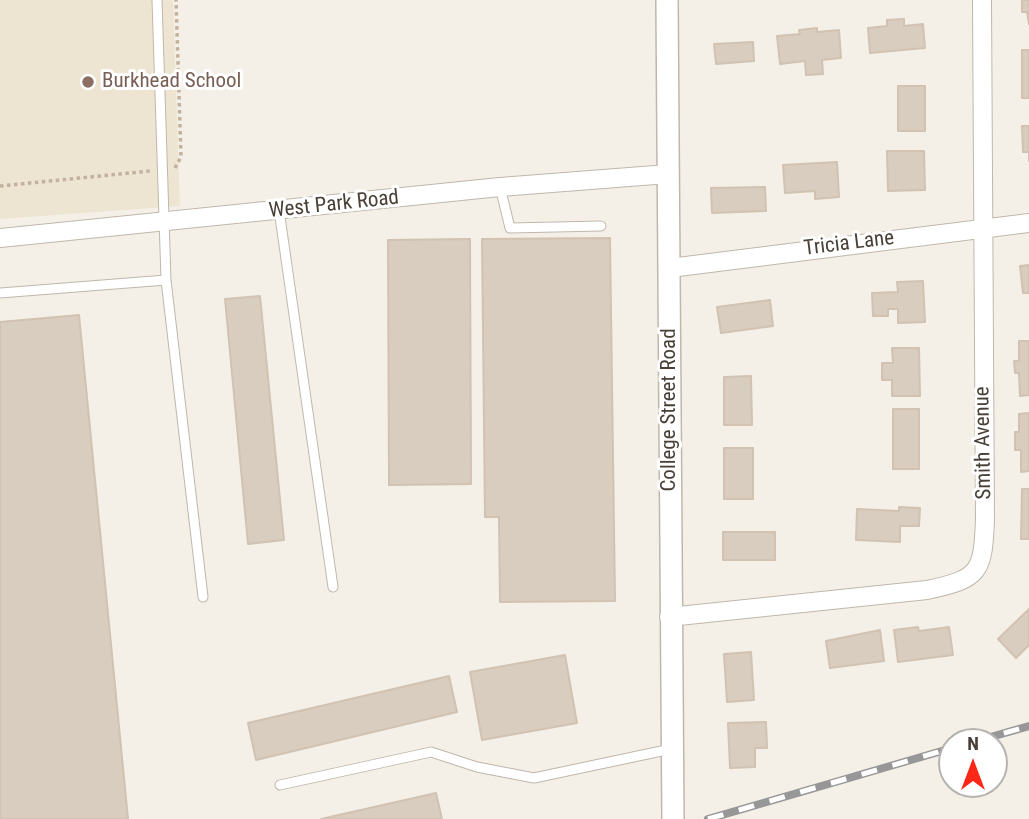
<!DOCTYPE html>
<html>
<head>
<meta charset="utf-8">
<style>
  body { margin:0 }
  #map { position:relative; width:1029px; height:819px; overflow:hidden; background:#f4f0e8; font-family:"Roboto Condensed",sans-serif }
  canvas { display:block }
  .north { position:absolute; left:938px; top:728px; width:70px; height:70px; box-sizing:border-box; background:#fff; border:2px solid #b6b3af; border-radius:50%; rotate:0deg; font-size:19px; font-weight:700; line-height:28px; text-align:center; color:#484037 }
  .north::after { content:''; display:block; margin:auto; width:24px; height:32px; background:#fb2818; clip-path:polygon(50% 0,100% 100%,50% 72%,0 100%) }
</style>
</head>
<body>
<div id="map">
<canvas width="1029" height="819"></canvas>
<div class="north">N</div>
</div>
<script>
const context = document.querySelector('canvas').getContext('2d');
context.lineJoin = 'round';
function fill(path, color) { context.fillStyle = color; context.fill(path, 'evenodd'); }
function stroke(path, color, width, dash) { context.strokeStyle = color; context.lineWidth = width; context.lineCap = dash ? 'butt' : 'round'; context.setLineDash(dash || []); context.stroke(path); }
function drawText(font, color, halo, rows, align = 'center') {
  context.font = font + ' "Roboto Condensed",sans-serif'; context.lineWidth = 6; context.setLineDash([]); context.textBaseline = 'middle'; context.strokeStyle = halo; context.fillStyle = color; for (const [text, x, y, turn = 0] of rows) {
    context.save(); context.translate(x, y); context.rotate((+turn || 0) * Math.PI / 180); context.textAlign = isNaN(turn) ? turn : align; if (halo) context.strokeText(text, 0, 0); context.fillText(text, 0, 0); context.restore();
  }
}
const education = new Path2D(`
  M0,0H173L180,206L0,219Z`);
const building = new Path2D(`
  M1022,0H1029V24L1027,12H1022Z
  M904,19V26L923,24L925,48L870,53L868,28L887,26V20Z
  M817,28V32L839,30L841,58L822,60L823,74L806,75L805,61L780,64L777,36L800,34L799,30Z
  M753,42L754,61L716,64L714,44Z
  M1022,50H1029V98H1022Z
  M898,86H925V131H898Z
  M1022,126H1029V161V152H1023Z
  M887,151H924L925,190L888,191Z
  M837,162L839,197L815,199V191L785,193L783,165Z
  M765,187L766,211L712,213L711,188Z
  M610,238L615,601L500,602L499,517H485L482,239Z
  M470,239L471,484L389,485L388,240Z
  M1029,265V293H1023L1020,266Z
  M923,281L925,322L898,323V309H888V316H873L872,293L898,292L897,282Z
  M260,296L284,540L248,544L225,299Z
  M770,300L773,326L721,333L717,307Z
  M79,315L128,819H0V322Z
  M1019,341H1029V395L1020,396L1019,373H1015L1014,361H1019Z
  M892,348H919L920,396H892V380H882V363H893Z
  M751,376L752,425H724V377Z
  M893,409H919V469H893Z
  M1029,413V471L1021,472V450H1015V432H1019V414Z
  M724,448H753V499H724Z
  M1022,489H1029V539H1021Z
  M899,507L920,508L919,526H900V542L856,540L857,509L899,511Z
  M723,532H775V560H723Z
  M1029,609V645L1016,658L998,639Z
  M918,627L919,631L949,627L953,655L898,662L894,630Z
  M880,630L884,661L830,668L826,641Z
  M751,652L754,700L727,702L724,654Z
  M565,655L577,723L482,740L470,672Z
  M449,676L457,712L256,760L248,723Z
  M766,722L767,748H755V767L730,768L728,723Z
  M436,793L442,819H321Z`);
const path = new Path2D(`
  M175,168L181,157L176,0
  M0,186L150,171`);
const service = new Path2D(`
  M500,187L510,228L601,226
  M279,210L333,587
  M166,280L203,597
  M0,293L166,280L157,0
  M280,785L431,752L477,767L534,778L671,749`);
const minor = new Path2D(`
  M0,238L500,187L668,174
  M670,268L1029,223
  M669,617L927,590C980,579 983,572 985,519L982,0`);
const tertiary = new Path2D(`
  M667,0L673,819`);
const rail = new Path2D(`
  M973,742L1029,726
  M708,819L952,748`);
const markers = [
  [88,82,7,"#8d6e63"]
];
const educationNames = [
  ["Burkhead School",102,82]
];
const streetNames = [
  ["West Park Road",334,205,-6],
  ["Tricia Lane",849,244,-7],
  ["College Street Road",670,410,-90],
  ["Smith Avenue",984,443,-91]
];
fill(education, '#ede4d2');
fill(building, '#d9cdc0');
stroke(building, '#d1c2b1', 2);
stroke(service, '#c0b7ab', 11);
stroke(minor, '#c0b7ab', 20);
stroke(tertiary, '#c0b7ab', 24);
stroke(path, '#c2b19c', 3.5, [3.5, 3.5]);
stroke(service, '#fff', 9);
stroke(minor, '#fff', 18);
stroke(tertiary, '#fff', 21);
stroke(rail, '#979797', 8);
stroke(rail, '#fff', 5, [16]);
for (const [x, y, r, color] of markers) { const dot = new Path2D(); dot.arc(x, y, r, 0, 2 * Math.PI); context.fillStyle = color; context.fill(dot); stroke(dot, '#fff', 2.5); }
drawText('21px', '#785e54', '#fff', educationNames, 'left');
drawText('21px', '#484037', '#fff', streetNames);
</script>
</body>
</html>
